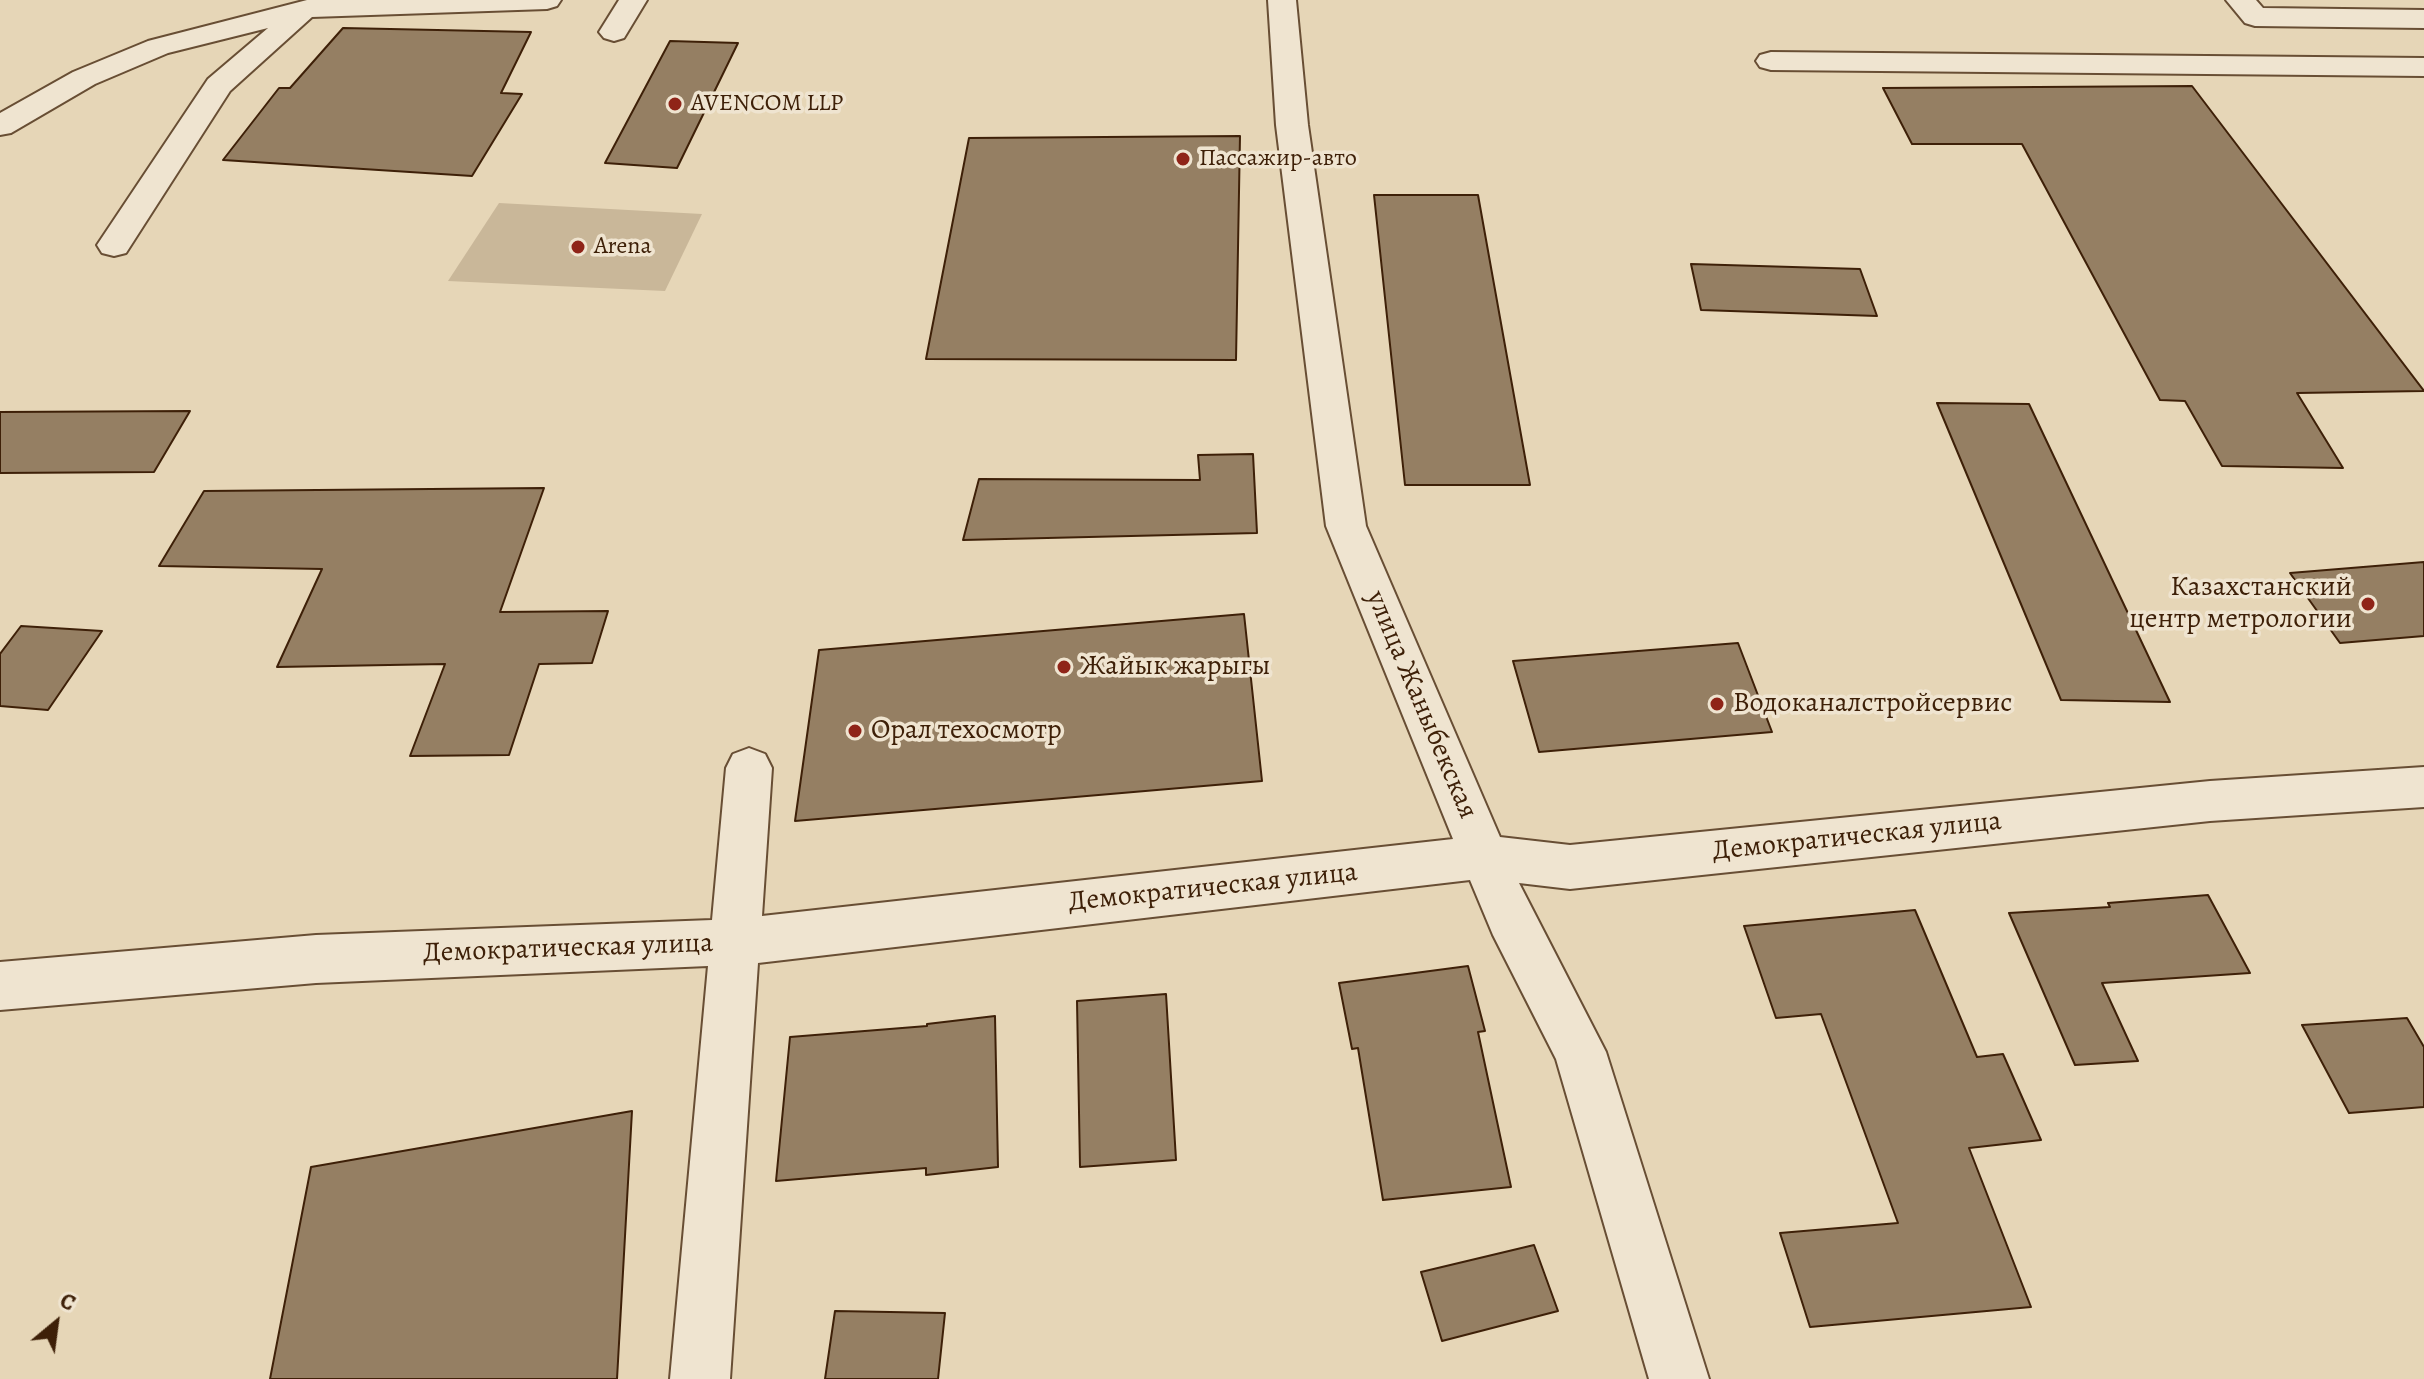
<!DOCTYPE html>
<html>
<head>
<meta charset="utf-8">
<style>
  body { margin:0 }
  #map { position:relative; width:2424px; height:1379px; overflow:hidden; background:#e6d6b7; font-family:Alegreya,serif }
  canvas { display:block }
  .north { position:absolute; left:16px; top:1283px; width:80px; height:80px; -webkit-text-stroke:6px #efe4d0; paint-order:stroke; rotate:29deg; font-size:22px; font-weight:700; line-height:32px; text-align:center; color:#3e2008 }
  .north::after { content:''; display:block; margin:auto; width:28px; height:36px; background:#3e2008; clip-path:polygon(50% 0,100% 100%,50% 72%,0 100%) }
</style>
</head>
<body>
<div id="map">
<canvas width="2424" height="1379"></canvas>
<div class="north">С</div>
</div>
<script>
const context = document.querySelector('canvas').getContext('2d');
context.lineJoin = 'round';
function fill(path, color) { context.fillStyle = color; context.fill(path, 'evenodd'); }
function stroke(path, color, width, dash) { context.strokeStyle = color; context.lineWidth = width; context.lineCap = dash ? 'butt' : 'round'; context.setLineDash(dash || []); context.stroke(path); }
function drawText(font, color, halo, rows, align = 'center') {
  context.font = font + ' Alegreya,serif'; context.lineWidth = 7; context.setLineDash([]); context.textBaseline = 'middle'; context.strokeStyle = halo; context.fillStyle = color; for (const [text, x, y, turn = 0] of rows) {
    context.save(); context.translate(x, y); context.rotate((+turn || 0) * Math.PI / 180); context.textAlign = isNaN(turn) ? turn : align; if (halo) context.strokeText(text, 0, 0); context.fillText(text, 0, 0); context.restore();
  }
}
const green = new Path2D(`
  M499,203L702,214L665,291L448,281Z`);
const building = new Path2D(`
  M343,28L531,32L501,93L522,94L472,176L223,160L279,88H290Z
  M670,41L738,43L677,168L605,163Z
  M2192,86L2424,391L2297,393L2343,468L2222,466L2185,401L2160,400L2022,144H1912L1883,88Z
  M1240,136L1236,360L926,359L969,138Z
  M1374,195H1478L1530,485H1405Z
  M1691,264L1860,269L1877,316L1701,310Z
  M1937,403L2029,404L2170,702L2061,700Z
  M190,411L154,472L0,473V412Z
  M1253,454L1257,533L963,540L979,479L1200,480L1198,455Z
  M544,488L500,612L608,611L592,663L539,664L509,755L410,756L445,664L277,667L322,569L159,566L204,491Z
  M2424,562V636L2340,643L2290,573Z
  M1244,614L1262,781L795,821L819,650Z
  M21,626L102,631L48,710L0,706V654Z
  M1738,643L1772,732L1539,752L1513,661Z
  M2208,895L2250,973L2102,983L2138,1061L2075,1065L2009,913L2110,907L2108,903Z
  M1915,910L1977,1057L2003,1054L2041,1140L1969,1148L2031,1307L1810,1327L1780,1233L1898,1223L1821,1014L1776,1018L1744,926Z
  M1468,966L1485,1031L1478,1032L1511,1187L1383,1200L1358,1048L1352,1049L1339,983Z
  M1166,994L1176,1160L1080,1167L1077,1001Z
  M995,1016L998,1167L926,1175V1168L776,1181L790,1037L927,1026V1024Z
  M2407,1018L2424,1047V1107L2349,1113L2302,1025Z
  M632,1111L617,1379H270L311,1167Z
  M1534,1245L1558,1311L1442,1341L1421,1272Z
  M835,1311L945,1313L938,1379H825Z`);
const minor = new Path2D(`
  M307,0H561L557,6L547,9L312,17L230,91L126,253L114,256L102,253L97,245L208,79L268,28L168,53L95,84L11,133L0,135V113L73,72L148,41Z
  M619,0H647L624,38L614,41L604,38L599,32Z
  M1268,0H1296L1308,125L1366,526L1500,837L1570,845L2210,781L2424,767V807L2210,821L1570,889L1519,883L1606,1052L1709,1379H1649L1556,1059L1493,935L1470,880L758,963L730,1379H670L708,966L316,983L0,1010V962L316,935L712,920L726,768L733,754L749,748L765,754L772,768L762,916L1453,839L1326,526L1276,125Z
  M2226,0H2256L2263,8L2424,10V28L2255,26L2245,23Z
  M1771,52L2424,58V76L1771,70L1760,67L1756,61L1760,55Z`);
const markers = [
  [675,104,8,"#8f2418"],
  [1183,159,8,"#8f2418"],
  [578,247,8,"#8f2418"],
  [2368,604,8,"#8f2418"],
  [1064,667,8,"#8f2418"],
  [1717,704,8,"#8f2418"],
  [855,731,8,"#8f2418"]
];
const farPoinames = [
  ["AVENCOM LLP",691,104],
  ["Пассажир-авто",1199,159],
  ["Arena",594,247]
];
const poiNames = [
  ["Казахстанский",2352,588,"right"],
  ["центр метрологии",2352,620,"right"],
  ["Жайык жарыгы",1080,667],
  ["Водоканалстройсервис",1733,704],
  ["Орал техосмотр",871,731]
];
const streetNames = [
  ["улица Жаныбекская",1421,705,67],
  ["Демократическая улица",1857,837,-6],
  ["Демократическая улица",1213,888,-6],
  ["Демократическая улица",568,949,-2]
];
fill(green, '#c9b799');
fill(building, '#957f63');
stroke(building, '#3e2008', 2);
stroke(minor, '#684e34', 4);
fill(minor, '#efe4d0');
for (const [x, y, r, color] of markers) { const dot = new Path2D(); dot.arc(x, y, r, 0, 2 * Math.PI); context.fillStyle = color; context.fill(dot); stroke(dot, '#efe4d0', 3); }
drawText('24px', '#3e2008', '#efe4d0', farPoinames, 'left');
drawText('28px', '#3e2008', '#efe4d0', poiNames, 'left');
drawText('28px', '#3e2008', '#efe4d0', streetNames);
</script>
</body>
</html>
